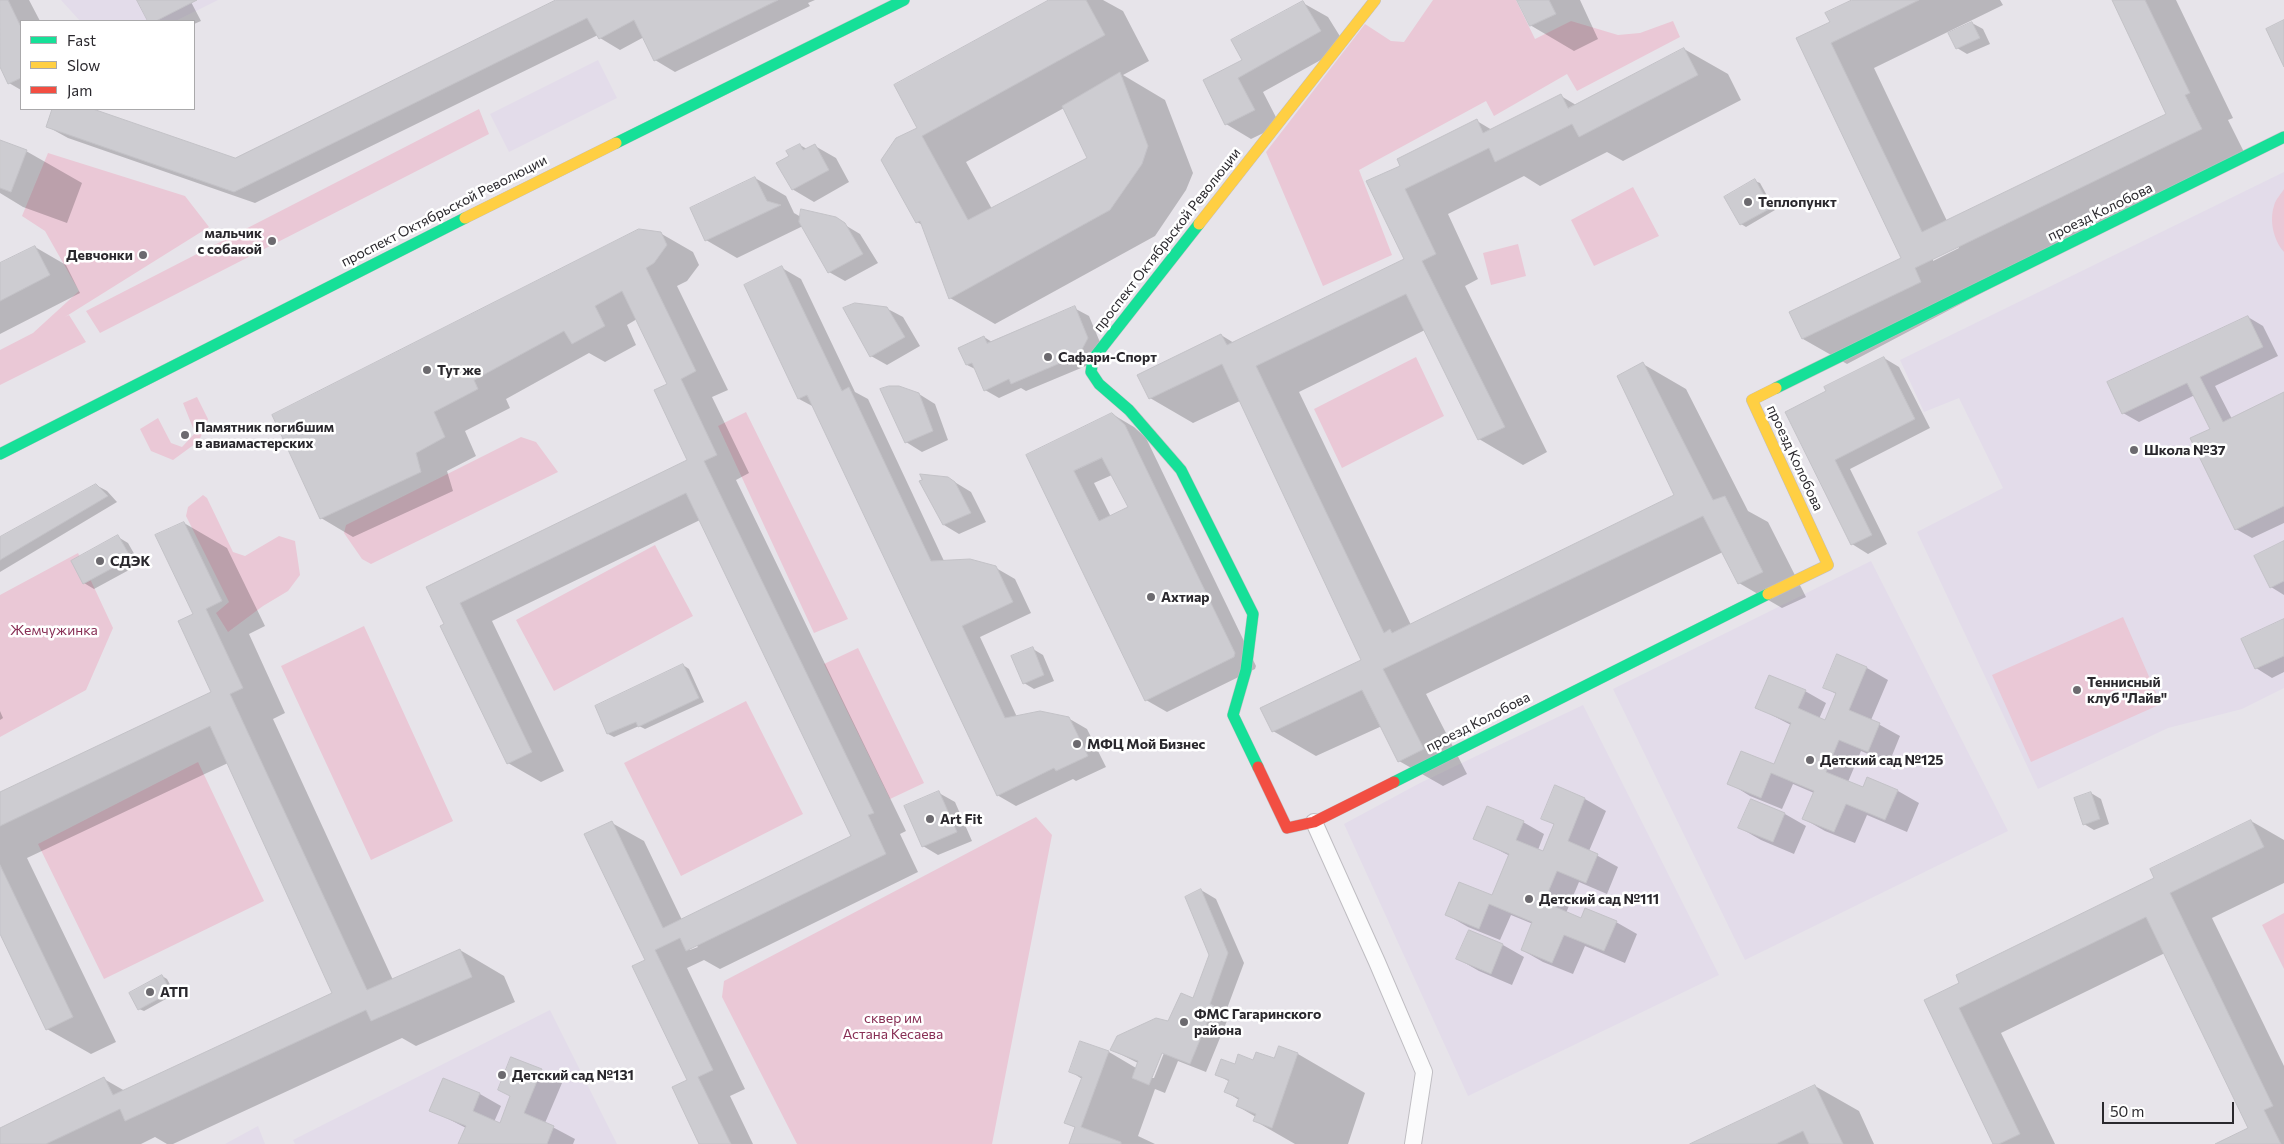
<!DOCTYPE html>
<html>
<head>
<meta charset="utf-8">
<style>
  body { margin:0 }
  #map { position:relative; width:2284px; height:1144px; overflow:hidden; background:#e7e4ea; font-family:Commissioner,sans-serif }
  canvas { display:block }
  .legend { position:absolute; left:20px; top:20px; width:175px; height:90px; box-sizing:border-box; background:#fff; border:1px solid #aaa9ab; margin:0; padding:6px 9px; list-style:none; font-size:15px; color:#2a282d }
  .legend li { display:flex; align-items:center; gap:10px; height:25px }
  .legend b { width:25px; border:1px solid #aaa9ab }
  .scale { position:absolute; left:2102px; top:1102px; width:132px; height:22px; box-sizing:border-box; border:2px solid #2a282d; border-top:0; padding-left:6px; font-size:15px; line-height:18px; white-space:nowrap; color:#2a282d; -webkit-text-stroke:4px #fff; paint-order:stroke }
</style>
</head>
<body>
<div id="map">
<canvas width="2284" height="1144"></canvas>
<ul class="legend">
<li><b style="height:6px;background:#16e098"></b>Fast</li>
<li><b style="height:6px;background:#ffcf43"></b>Slow</li>
<li><b style="height:6px;background:#f24e42"></b>Jam</li>
</ul>
<div class="scale">50 m</div>
</div>
<script>
const context = document.querySelector('canvas').getContext('2d');
context.lineJoin = 'round';
function fill(path, color) { context.fillStyle = color; context.fill(path, 'evenodd'); }
function stroke(path, color, width, dash) { context.strokeStyle = color; context.lineWidth = width; context.lineCap = dash ? 'butt' : 'round'; context.setLineDash(dash || []); context.stroke(path); }
function drawText(font, color, halo, rows, align = 'center') {
  context.font = font + ' Commissioner,sans-serif'; context.lineWidth = 5; context.setLineDash([]); context.textBaseline = 'middle'; context.strokeStyle = halo; context.fillStyle = color; for (const [text, x, y, turn = 0] of rows) {
    context.save(); context.translate(x, y); context.rotate((+turn || 0) * Math.PI / 180); context.textAlign = isNaN(turn) ? turn : align; if (halo) context.strokeText(text, 0, 0); context.fillText(text, 0, 0); context.restore();
  }
}
const built = new Path2D(`
  M61,0H218L176,21H80Z
  M598,60L617,98L509,152L490,114Z
  M2284,172V688L2242,709L2168,728L2038,789L1917,532L2003,488L1959,398L1924,412L1900,360Z
  M1871,561L2008,831L1745,960L1613,689Z
  M1583,705L1719,975L1468,1096L1344,824L1420,783Z
  M550,1010L617,1144H295L293,1140Z
  M258,1126L265,1144H225Z`);
const green = new Path2D(`
  M1433,0H1516L1535,39L1571,21L1618,35L1640,33L1673,21L1680,37L1577,91L1567,74L1494,116L1486,101L1359,170L1392,255L1323,286L1266,152L1365,24L1391,41L1404,42Z
  M479,109L489,134L100,333L86,311Z
  M48,153L185,196L209,227L65,317L69,315L86,342L0,385V350L33,333L79,291L45,231L22,216Z
  M1633,187L1659,236L1594,266L1571,220Z
  M2284,189V252C2274,241 2269,221 2274,206C2275,200 2281,194 2284,189Z
  M1518,244L1526,276L1491,285L1483,253Z
  M1416,357L1444,416L1342,468L1314,409Z
  M197,397L208,419L199,441L173,460L151,451L140,429L158,418L171,443L182,447L195,433L183,403Z
  M746,412L848,619L814,633L718,426Z
  M521,437L536,442L558,472L371,564L362,559L344,533L346,525Z
  M203,495L207,498L233,552L245,556L279,536L295,541L300,575L288,591L263,606L228,632L216,613L229,602L186,516L188,507Z
  M655,545L693,616L554,691L516,620Z
  M78,553L113,628L86,690L0,737V595Z
  M2123,617L2161,704L2031,762L1992,675Z
  M364,626L453,821L371,860L281,666Z
  M858,648L924,783L890,799L824,664Z
  M746,701L803,814L681,876L624,763Z
  M198,762L264,901L104,979L38,844Z
  M1036,817L1052,835L992,1144H797L722,997L724,981Z
  M2284,913V969L2262,925Z`);
const shadow = new Path2D(`
  M0,0H29L40,21H21V90L9,83L0,64Z
  M139,0H190L201,21L194,24V21H150Z
  M570,0H815L808,3L810,6L675,72L655,60L644,37L620,50L600,38L598,35L255,203L68,138L48,127L54,109H89L235,159Z
  M1051,0H1103L1123,11L1149,61L1123,75L1165,100L1193,173L1186,190L1155,236L995,324L950,298L924,226L917,222L919,128ZM1064,108L1089,159L992,209L966,162Z
  M1518,0H1580L1598,39L1574,51L1530,25Z
  M1855,0H2000L2003,5L1874,68L1947,221L2168,114L2113,0H2176L2233,118L2228,120L2245,154L1847,364L1803,339L1791,313L1903,259L1797,39L1831,22ZM1958,246L1959,248L1933,261V258Z
  M1303,3L1328,17L1346,46L1263,92L1280,125L1251,139L1226,124L1204,80L1244,61Z
  M1972,23L1983,29L1990,44L1967,54L1957,48Z
  M1684,49L1728,74L1741,100L1623,161L1607,152L1540,186L1524,176L1448,214L1478,279L1465,286L1547,452L1523,465L1479,439L1425,330L1299,392L1411,625L1676,496L1643,364L1686,389L1748,511L1768,522L1806,597L1782,608L1739,583L1723,552L1426,694L1467,774L1443,786L1399,761L1382,726L1316,756L1273,731L1363,661L1240,401L1193,423L1150,398L1221,335L1234,343L1405,259L1402,167L1477,121L1492,130L1561,96L1576,105Z
  M0,141L26,151L82,183L67,223L23,207L0,193Z
  M800,145L807,149L815,146L836,158L849,182L814,202L792,189L791,157Z
  M755,178L786,196L794,213L801,217L835,219L860,234L878,263L845,281L829,272L803,226L737,258L706,240Z
  M1755,181L1760,183L1775,210L1746,227L1741,224Z
  M660,233L693,252L699,265L687,281L677,286L728,390L712,397L749,473L736,480L906,831L900,834L918,872L720,969L704,960L687,968L745,1089L730,1096L753,1144H701L688,1080L646,960L612,823L644,841L682,920L853,836L700,520L492,621L564,771L541,782L508,763L442,626L445,625L428,588L689,460L668,385L637,319L627,325L636,345L605,362L589,353L506,399L510,408L465,431L476,456L447,471L453,491L353,537L321,518L274,416ZM696,945L698,947L690,950V949Z
  M35,247L66,265L80,293L0,334V265Z
  M782,268L801,279L855,392L868,399L944,561L996,568L1015,579L1031,613L980,637L1017,717L1068,718L1087,729L1106,767L1076,781L1073,779L1016,806L997,795L814,407L799,399L745,286Z
  M886,308L903,317L920,346L887,365L871,356Z
  M1074,308L1089,316L1102,347L1093,363L1026,391L1021,388L999,398L985,390L977,370L967,365L984,337L992,342Z
  M2248,317L2263,326L2278,356L2215,386L2232,419L2284,393V523L2252,538L2236,529L2212,429L2195,395L2139,422L2123,413Z
  M1884,358L1899,367L1930,428L1850,469L1887,544L1868,554L1852,544L1787,413L1828,392Z
  M882,390L919,394L935,404L948,440L922,452L906,442Z
  M1112,414L1134,427L1146,438L1256,666L1255,669L1167,712L1146,700L1027,456ZM1112,475L1129,508L1111,517L1094,483Z
  M948,478L971,492L986,522L959,534L944,525Z
  M96,485L107,491L117,502L0,572V538Z
  M184,523L227,548L265,626L249,634L285,713L273,719L393,980L460,950L504,976L515,1002L416,1046L402,1038L173,1144H167L155,1137L141,1144H0V1129L104,1079L125,1091L334,994L228,763L27,858L116,1042L91,1054L47,1029L0,931V793L212,692L195,615Z
  M118,537L128,543L140,564L94,589L84,583Z
  M2284,542V595L2271,587Z
  M2284,621V672L2272,678L2256,668L2243,640Z
  M1033,649L1043,655L1054,681L1034,689L1024,683Z
  M1838,656L1867,668L1888,680L1871,720L1900,736L1889,763L1861,751L1848,782L1863,788L1868,778L1898,791L1919,803L1907,832L1867,815L1855,843L1825,831L1804,819L1814,793L1793,784L1782,809L1750,796L1729,783L1774,766L1791,725L1756,707L1805,691L1826,703L1819,719L1825,721L1836,694L1825,687Z
  M683,665L689,669L704,702L645,729L639,726L614,737L608,734L597,707Z
  M0,711L3,718L0,720Z
  M1556,787L1585,799L1606,811L1589,851L1618,867L1607,894L1579,882L1566,913L1581,920L1616,922L1637,934L1625,963L1585,946L1573,974L1543,962L1522,950L1533,924L1511,915L1500,940L1468,927L1447,915L1493,897L1510,856L1475,838L1523,822L1544,834L1538,850L1543,852L1555,825L1543,818Z
  M939,793L955,802L972,841L938,855L923,846Z
  M2091,793L2101,799L2109,824L2094,830L2084,824Z
  M1751,800L1785,814L1806,826L1794,854L1761,840L1740,828Z
  M2251,821L2284,840V883L2212,918L2284,1066V1144H2218L2250,1128L2165,953L2001,1033L2055,1144H1995L1925,1001L2156,879Z
  M1201,890L1216,899L1244,963L1225,1014L1229,1016L1206,1072L1178,1061L1165,1093L1155,1089L1138,1136L1155,1144H1070L1076,1128L1066,1123L1082,1079L1070,1071L1081,1042L1109,1052L1136,1068L1138,1063L1112,1050L1168,1022L1194,999L1210,955ZM1164,1047L1166,1048L1154,1078H1151Z
  M1469,931L1503,945L1524,957L1512,985L1479,971L1458,959Z
  M162,976L167,979L175,994L144,1011L139,1009Z
  M1280,1047L1298,1054L1365,1093L1348,1144H1295L1255,1121L1256,1117L1237,1106L1239,1100L1226,1092L1230,1082L1216,1074L1235,1065L1275,1060Z
  M512,1059L542,1071L562,1083L545,1123L575,1139L573,1144H460L466,1128L431,1110L444,1080L480,1094L501,1106L494,1122L501,1125L511,1096Z
  M1815,1086L1859,1111L1874,1144H1693Z`);
const building = new Path2D(`
  M0,0H8L21,27V78L8,84L0,67Z
  M137,0H197L156,21H148Z
  M556,0H778L654,61L634,20L599,39L587,18L234,192L46,127L52,109H93L235,158Z
  M1049,0H1086L1105,35L922,136L968,220L1087,158L1062,106L1120,72L1148,146L1142,164L1110,210L949,299L920,221L916,223L881,160L896,138L917,128L894,85Z
  M1517,0H1549L1556,14L1530,26Z
  M1852,0H1919L1831,43L1922,232L2166,114L2112,0H2145L2190,93L2185,95L2202,129L1915,268L1921,282L1802,339L1789,312L1901,258L1796,38L1830,22L1825,13Z
  M1303,1L1321,31L1238,78L1255,110L1225,125L1203,80L1242,60L1231,40Z
  M2284,20V67L2266,29Z
  M1972,22L1980,38L1956,49L1948,33Z
  M1684,48L1698,75L1579,137L1572,124L1495,162L1489,148L1405,189L1436,254L1422,261L1505,427L1478,440L1406,294L1256,366L1384,633L1390,629L1392,633L1674,495L1617,376L1643,362L1713,500L1725,496L1763,572L1738,584L1703,516L1383,669L1424,749L1398,762L1362,690L1272,732L1260,708L1361,660L1222,364L1149,399L1137,375L1221,334L1227,345L1404,259L1366,181L1400,166L1397,159L1477,119L1483,133L1561,94L1568,108Z
  M0,140L27,150L11,192L0,188Z
  M800,144L803,150L815,144L829,170L792,190L776,163L789,156L786,151Z
  M755,177L767,201L781,205L705,241L690,208Z
  M1755,179L1771,208L1740,225L1724,197Z
  M801,209L836,217L845,223L863,254L828,273L799,222Z
  M639,229L661,232L667,245L654,263L646,268L696,371L681,379L717,455L704,461L874,813L868,815L886,854L686,951L680,938L655,950L713,1070L698,1077L731,1144H699L672,1087L687,1080L632,966L645,960L584,834L612,821L663,928L851,836L686,493L460,603L532,752L507,764L440,626L444,624L426,587L687,460L654,390L667,384L622,291L595,306L605,326L572,344L564,331L474,380L478,389L434,412L445,437L416,453L421,472L320,519L272,415Z
  M35,246L50,275L0,301V263Z
  M782,266L842,391L849,387L931,561L970,559L996,566L1013,602L962,626L1005,718L1040,711L1069,717L1088,756L1056,771L1054,768L997,796L807,395L798,399L744,285Z
  M855,303L887,307L905,337L870,357L843,308Z
  M1075,306L1088,338L1079,355L1011,384L1009,379L984,391L972,363L966,365L958,348L984,336L987,343Z
  M2248,316L2263,347L2200,377L2223,422L2284,392V506L2235,530L2190,438L2210,429L2187,383L2122,414L2107,382Z
  M1884,357L1915,419L1835,460L1872,535L1851,545L1785,412L1826,391L1824,387Z
  M889,386H899L919,393L933,431L905,443L880,389Z
  M1112,413L1125,425L1235,653L1234,657L1145,701L1026,455ZM1102,458L1128,507L1099,521L1074,471Z
  M920,474L948,477L955,482L971,513L943,525L919,481L922,480Z
  M96,484L108,496L0,560V537Z
  M184,522L222,601L206,609L243,688L230,694L367,990L460,949L472,977L371,1021L366,1010L125,1121L120,1109L46,1144H0V1128L104,1077L113,1095L332,993L210,726L0,826V792L211,692L178,621L193,614L155,535Z
  M118,535L131,558L83,584L71,561Z
  M2284,541V581L2270,588L2254,556Z
  M2284,619V656L2255,669L2241,639Z
  M1033,647L1044,675L1023,684L1011,656Z
  M1837,654L1867,667L1849,710L1880,723L1868,752L1839,740L1826,772L1863,787L1867,777L1898,790L1885,820L1846,804L1834,832L1802,819L1814,791L1771,773L1761,798L1727,784L1741,751L1774,764L1791,723L1755,708L1769,675L1806,690L1798,708L1825,720L1836,693L1823,688Z
  M683,664L699,698L638,727L636,722L607,734L595,706Z
  M1555,785L1585,798L1568,841L1598,854L1586,883L1557,871L1544,902L1581,918L1585,908L1617,921L1604,951L1564,935L1552,963L1521,950L1532,922L1489,904L1479,929L1445,915L1459,882L1492,895L1509,854L1473,839L1487,806L1524,821L1516,840L1543,851L1554,824L1541,819Z
  M939,791L957,832L922,847L904,806Z
  M2091,792L2100,819L2083,825L2074,798Z
  M1751,799L1785,813L1773,842L1738,828Z
  M2251,820L2264,847L2170,893L2273,1106L2264,1110L2281,1144H2215L2248,1128L2146,917L1959,1008L2020,1134L1999,1144H1993L1924,1000L1959,983L1956,975L2154,878L2150,869Z
  M0,865L73,1017L46,1030L0,934Z
  M1201,889L1228,953L1210,1004L1214,1006L1190,1064L1162,1053L1149,1085L1132,1078L1138,1061L1110,1050L1117,1036L1156,1018L1168,1021L1181,993L1193,998L1209,955L1185,897Z
  M1469,930L1503,944L1491,974L1456,959Z
  M162,975L171,992L138,1010L129,993Z
  M1080,1041L1109,1051L1081,1127L1121,1142V1144H1069L1075,1127L1064,1123L1082,1077L1069,1072Z
  M1279,1046L1298,1053L1272,1128L1253,1121L1256,1114L1236,1106L1239,1098L1224,1092L1229,1080L1215,1075L1221,1059L1235,1064L1238,1054L1253,1060L1256,1052L1274,1058Z
  M511,1057L542,1069L524,1113L554,1126L547,1144H458L466,1126L429,1111L443,1078L480,1093L473,1111L500,1123L510,1096L498,1090Z
  M1815,1085L1843,1144H1809L1803,1131L1776,1144H1690Z`);
const street = new Path2D(`
  M1314,822L1377,962L1424,1072L1413,1144`);
const fast = new Path2D(`
  M616,143L904,0
  M1199,224L1093,359L1091,372L1099,384L1129,410L1181,470L1253,614L1246,670L1233,715L1258,767
  M1776,388L2284,137
  M0,454L465,218
  M1394,782L1768,594`);
const slow = new Path2D(`
  M465,218L616,143
  M1199,224L1375,0
  M1768,594L1828,565L1752,400L1776,388`);
const jam = new Path2D(`
  M1258,767L1287,828L1314,822L1394,782`);
const markers = [
  [1748,202,5,"#6c6a6f"],
  [272,241,5,"#6c6a6f"],
  [143,255,5,"#6c6a6f"],
  [1048,357,5,"#6c6a6f"],
  [427,370,5,"#6c6a6f"],
  [185,435,5,"#6c6a6f"],
  [2134,450,5,"#6c6a6f"],
  [100,561,5,"#6c6a6f"],
  [1151,597,5,"#6c6a6f"],
  [2077,690,5,"#6c6a6f"],
  [1077,744,5,"#6c6a6f"],
  [1810,760,5,"#6c6a6f"],
  [930,819,5,"#6c6a6f"],
  [1529,899,5,"#6c6a6f"],
  [150,992,5,"#6c6a6f"],
  [1184,1022,5,"#6c6a6f"],
  [502,1075,5,"#6c6a6f"]
];
const poiNames = [
  ["Теплопункт",1758,202],
  ["мальчик",262,233,"right"],
  ["с собакой",262,249,"right"],
  ["Девчонки",133,255,"right"],
  ["Сафари-Спорт",1058,357],
  ["Тут же",437,370],
  ["Памятник погибшим",195,427],
  ["в авиамастерских",195,443],
  ["Школа №37",2144,450],
  ["СДЭК",110,561],
  ["Ахтиар",1161,597],
  ["Теннисный",2087,682],
  ["клуб \"Лайв\"",2087,698],
  ["МФЦ Мой Бизнес",1087,744],
  ["Детский сад №125",1820,760],
  ["Art Fit",940,819],
  ["Детский сад №111",1539,899],
  ["АТП",160,992],
  ["ФМС Гагаринского",1194,1014],
  ["района",1194,1030],
  ["Детский сад №131",512,1075]
];
const streetNames = [
  ["проспект Октябрьской Революции",444,211,-27],
  ["проезд Колобова",2100,212,-26],
  ["проспект Октябрьской Революции",1167,240,-52],
  ["проезд Колобова",1795,458,65],
  ["проезд Колобова",1478,722,-27]
];
const parkNames = [
  ["Жемчужинка",54,630],
  ["сквер им",893,1018],
  ["Астана Кесаева",893,1034]
];
fill(built, '#e3dcea');
fill(green, '#eac8d6');
fill(shadow, '#0003');
fill(building, '#cdccd1');
stroke(building, '#c3c2c7', 1);
stroke(street, '#bfbdc2', 18);
stroke(fast, '#bfbdc2', 12);
stroke(slow, '#bfbdc2', 12);
stroke(jam, '#bfbdc2', 12);
stroke(street, '#fbfbfc', 16);
stroke(fast, '#16e098', 11);
stroke(slow, '#ffcf43', 11);
stroke(jam, '#f24e42', 11);
for (const [x, y, r, color] of markers) { const dot = new Path2D(); dot.arc(x, y, r, 0, 2 * Math.PI); context.fillStyle = color; context.fill(dot); stroke(dot, '#fff', 2); }
drawText('bold 14px', '#2a282d', '#fff', poiNames, 'left');
drawText('14px', '#2a282d', '#fff', streetNames);
drawText('14px', '#882f55', '#fff', parkNames);
</script>
</body>
</html>
